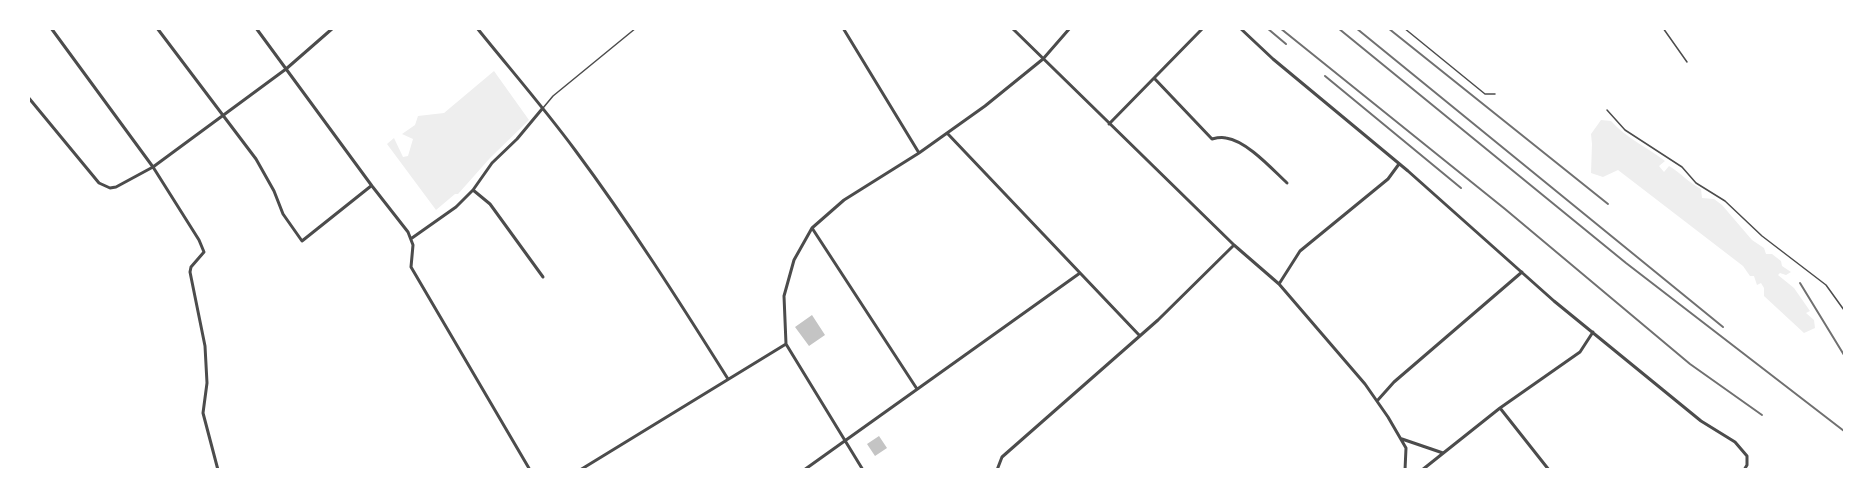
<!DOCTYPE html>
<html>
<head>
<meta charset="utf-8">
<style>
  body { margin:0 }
  #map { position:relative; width:1873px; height:498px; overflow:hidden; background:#fff; font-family:"PT Sans Narrow",sans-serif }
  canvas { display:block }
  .frame { position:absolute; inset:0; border:30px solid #fff; pointer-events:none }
</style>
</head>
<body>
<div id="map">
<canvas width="1873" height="498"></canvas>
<div class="frame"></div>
</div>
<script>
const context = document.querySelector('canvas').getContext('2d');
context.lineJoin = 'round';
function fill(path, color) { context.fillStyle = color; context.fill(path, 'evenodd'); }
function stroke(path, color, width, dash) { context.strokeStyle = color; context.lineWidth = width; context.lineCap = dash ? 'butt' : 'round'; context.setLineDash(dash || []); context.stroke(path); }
const green = new Path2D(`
  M494,71L529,120L490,158L458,194H455L436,210L387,144L394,138L403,157L408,156L413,139L402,134L415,125L418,116L444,113Z
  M1601,120L1611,121C1626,138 1647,147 1665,161L1659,166L1664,172L1669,166C1681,173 1689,183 1701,189L1702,198L1714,199L1722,205L1752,240L1764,248L1766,254H1772L1781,261L1782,266L1791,272L1786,275L1780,273L1778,275L1794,288L1810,311L1806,313L1814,320L1815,328L1804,333L1764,296V288L1761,283L1757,285L1754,276H1750L1743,266L1618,170L1603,177L1591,173L1592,144L1591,134Z`);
const building = new Path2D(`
  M812,315L825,335L809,346L795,327Z
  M879,436L887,448L875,456L867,444Z`);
const service = new Path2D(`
  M1404,28L1485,94H1495
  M1663,28L1687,62
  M543,108L553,96L636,28
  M1607,110L1625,130L1682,167L1696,183L1725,201L1762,236L1826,285L1844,310`);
const minor = new Path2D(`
  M51,28L153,167L199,240L204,252L191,267L190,272L205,346L207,383L203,413L218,470
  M157,28L256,159L274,191L283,214L302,241L371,186
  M256,28L372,186L408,232L413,245L411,267L530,470
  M477,28C510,69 544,108 575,150C630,224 679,301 728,379
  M843,28L919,153
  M1012,28L1234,245L1279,284L1365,384L1388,417L1406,448L1405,470
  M1240,28L1273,59L1408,171L1554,301L1701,421L1735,442L1747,456V465L1744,470
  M1154,78L1212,139C1216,138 1222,137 1226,138C1247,141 1272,169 1287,183
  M28,97L99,183L110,188L116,187L153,167L286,69L333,28
  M1109,124L1203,28
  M947,133L1140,336
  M473,190L490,204L543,277
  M812,228L917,389
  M412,238L456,207L473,190L492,163L517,139L542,109
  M1279,284L1300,251L1388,179L1399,164
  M1377,401L1394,382L1522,272
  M1500,408L1549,470
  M1402,439L1443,453
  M580,470L786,344
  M804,470L1080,273
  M863,470L786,344L784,296L794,260L812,228L844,200L919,153L985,106L1043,59L1070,28
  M997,470L1002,457L1158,320L1234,245
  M1422,470L1500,408L1580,352L1593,332`);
const rail = new Path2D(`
  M1267,28L1286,44
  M1280,28L1505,209L1690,364L1762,415
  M1338,28L1626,263L1844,431
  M1356,28L1723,327
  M1388,28L1608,204
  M1325,76L1461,188
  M1800,283L1844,355`);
fill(green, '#eee');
fill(building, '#c4c4c4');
stroke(service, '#4c4c4c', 1.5);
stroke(minor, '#4c4c4c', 3);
stroke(rail, '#707070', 2);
</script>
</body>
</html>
